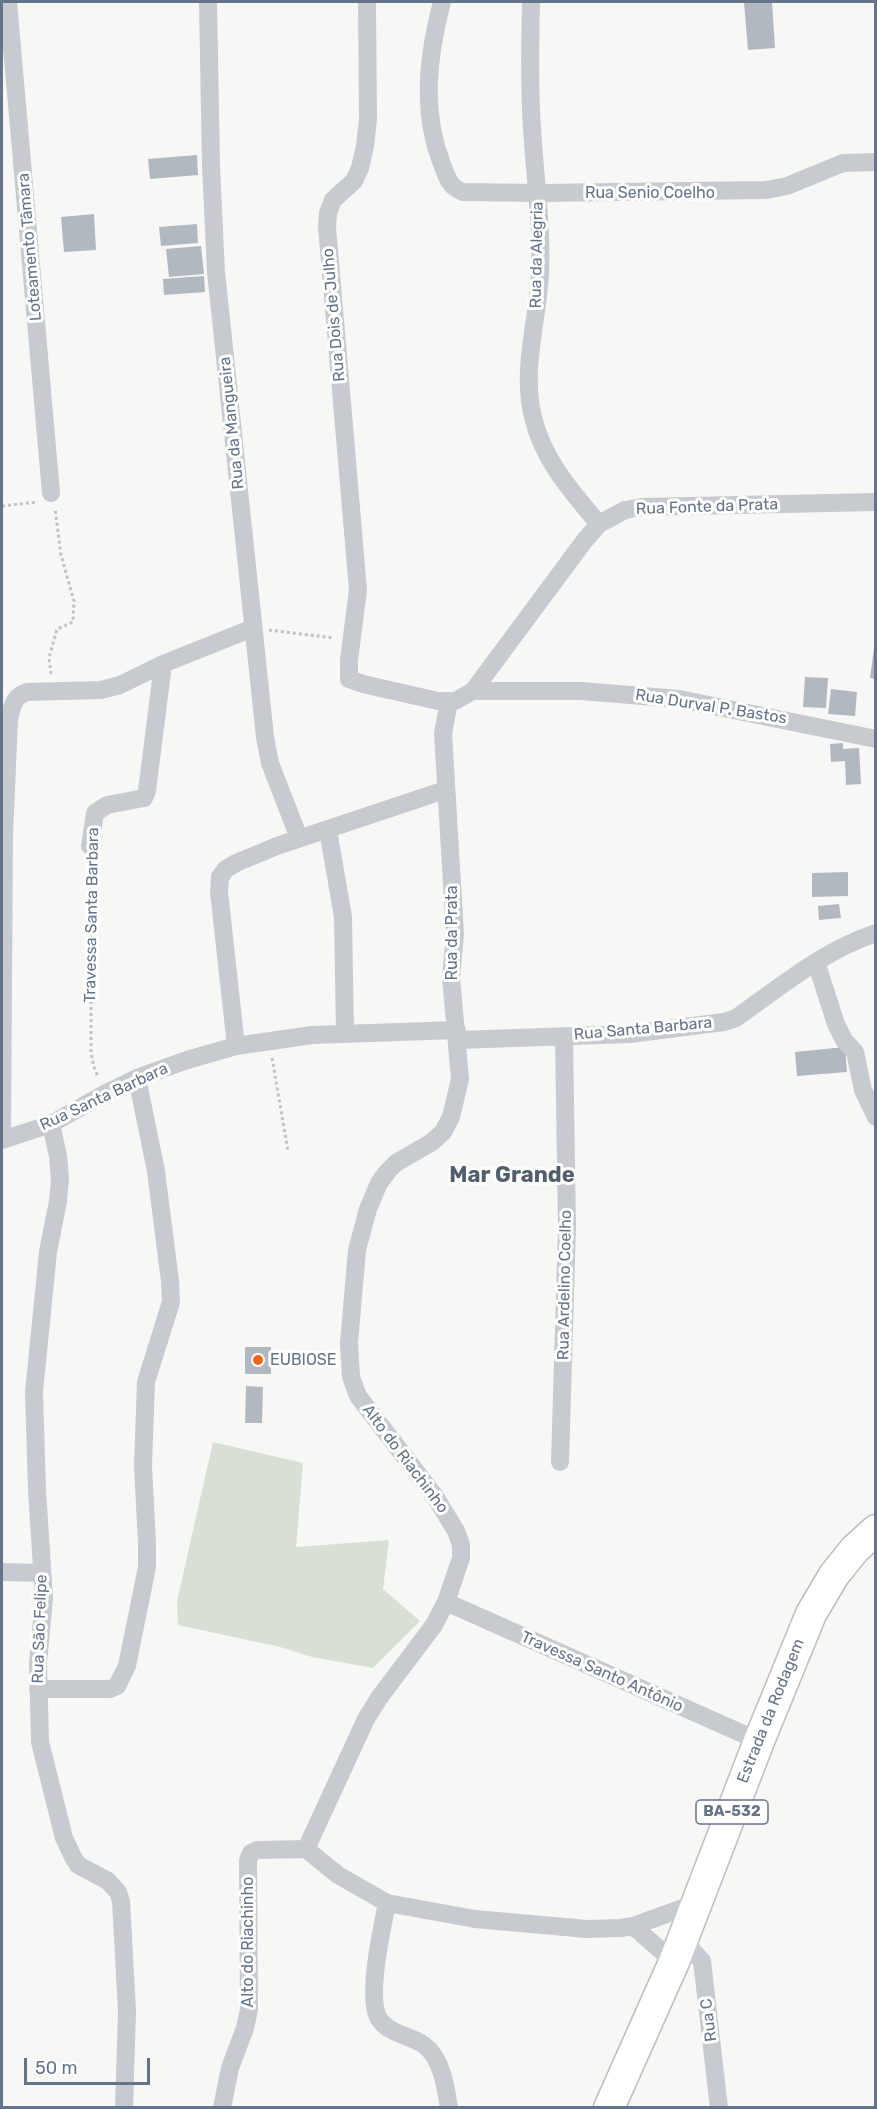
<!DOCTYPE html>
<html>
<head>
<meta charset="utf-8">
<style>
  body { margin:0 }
  #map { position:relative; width:877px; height:2109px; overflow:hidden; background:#f7f8f5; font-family:Rubik,sans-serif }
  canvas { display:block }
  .frame { position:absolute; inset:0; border:3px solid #657488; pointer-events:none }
  .scale { position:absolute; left:24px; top:2058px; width:126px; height:27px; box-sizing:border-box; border:3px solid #657488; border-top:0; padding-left:8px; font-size:18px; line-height:21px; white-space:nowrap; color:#657488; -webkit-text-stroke:4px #fff; paint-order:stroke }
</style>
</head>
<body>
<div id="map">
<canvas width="877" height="2109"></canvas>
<div class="frame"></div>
<div class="scale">50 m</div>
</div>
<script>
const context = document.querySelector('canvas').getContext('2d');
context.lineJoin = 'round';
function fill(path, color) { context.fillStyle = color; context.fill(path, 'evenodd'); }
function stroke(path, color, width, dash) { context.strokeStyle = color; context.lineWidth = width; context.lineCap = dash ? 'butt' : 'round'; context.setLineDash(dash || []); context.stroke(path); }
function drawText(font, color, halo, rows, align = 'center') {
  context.font = font + ' Rubik,sans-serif'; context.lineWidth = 6; context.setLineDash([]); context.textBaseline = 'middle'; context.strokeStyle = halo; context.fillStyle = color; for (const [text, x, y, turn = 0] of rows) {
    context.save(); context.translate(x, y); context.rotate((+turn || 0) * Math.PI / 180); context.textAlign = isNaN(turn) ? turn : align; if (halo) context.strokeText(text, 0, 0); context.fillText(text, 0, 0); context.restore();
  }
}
const green = new Path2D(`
  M213,1442L303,1463L296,1547L389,1540L383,1589L420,1621L373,1668L312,1657L280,1647L178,1625L177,1601Z`);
const building = new Path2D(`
  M744,2H772L775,48L748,50Z
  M197,155L198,175L150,179L148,159Z
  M94,214L96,250L64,252L61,217Z
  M197,224L198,243L161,246L159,227Z
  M201,246L204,274L169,277L166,249Z
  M204,276L205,292L164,295L163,279Z
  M874,648H876V679L870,678Z
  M805,677L828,678L826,708L803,707Z
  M831,689L857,692L855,716L828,714Z
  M843,743V749L859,748L861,784L846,785L845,761L831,762L830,744Z
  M848,872V896L812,897V873Z
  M839,904L841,918L819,920L818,906Z
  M845,1047L847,1072L797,1076L795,1052Z
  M245,1347H271V1374H245Z
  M246,1386L263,1387L262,1423H245Z`);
const path = new Path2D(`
  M2,506L38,502
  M269,630L334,638
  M51,674L49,658L57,629L73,622L74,601L61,555L55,508
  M91,863V1052L94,1067L98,1077
  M272,1058L288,1151`);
const street = new Path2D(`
  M8,2L51,493
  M208,2L211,166L216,272L265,737L270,763L299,838
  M367,2L368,119L365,146L360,168L354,181L333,200L328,213L327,227L358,590L349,660V679L363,684L438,701H455L473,691L585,540L599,524L625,510L642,507L876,502
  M442,2C428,55 421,111 442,164C447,177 449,187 463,192L539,193L766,190L787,186L843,163L876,162
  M531,2C530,44 529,86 532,129C535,177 542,225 540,273C538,321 521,369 533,417C543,460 571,491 599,524
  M473,691H581L679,699L876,739
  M328,830L343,917L345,1034
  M90,846L95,813L107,805L144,798L147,791L163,664
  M816,962L836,1024L844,1040L855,1052L863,1090L876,1117
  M458,1040L630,1034L724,1022L736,1018C780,987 824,950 876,933
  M236,1046L219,892L220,877L226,869L236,863L277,846L445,790
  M51,1124L58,1156L60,1180L58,1201L48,1252L34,1392L37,1490L44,1598L38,1663L40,1742L64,1838L73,1857L78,1865L108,1881L118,1892L121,1901L127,2011L124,2108
  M2,1133L4,836L9,719C12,706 14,696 27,692L101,690L120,685L163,664L253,628
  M2,1140L51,1124L106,1093L137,1078L187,1060L236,1046L312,1035L457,1030
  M560,1462L567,1227L564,1037
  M2,1572L42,1573
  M446,1602L759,1741
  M38,1689H110L117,1686L127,1666L147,1567V1543L143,1466L146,1382L171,1302L170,1281L156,1171L137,1078
  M306,1849L366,1719L379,1698L434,1625L446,1602L461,1558V1545L456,1531L434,1495L358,1396L351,1377L349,1343L357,1250L368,1209L379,1183L388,1171L396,1163L432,1142L443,1132L451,1117L460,1079L451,977L455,934L443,733L449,702
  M306,1849L338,1875L387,1903L475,1919L587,1929L621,1928L633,1926L697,1903
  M387,1903C382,1929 367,1994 378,2017C387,2034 410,2035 424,2045C442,2058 446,2088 449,2108
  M633,1926L674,1962
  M683,1940L702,1961L719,2108
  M222,2108L230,2068L245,2028L249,2010L248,1860L251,1853L257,1850L306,1849`);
const primary = new Path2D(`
  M609,2108L674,1962L759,1741L811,1614L834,1575L855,1549L876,1530`);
const markers = [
  [258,1360,6,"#ee661e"]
];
const shields = [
  [732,1812,72]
];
const shieldNames = [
  ["BA-532",732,1812]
];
const streetNames = [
  ["Rua Senio Coelho",650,193],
  ["Loteamento Tâmara",30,247,-95],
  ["Rua da Alegria",537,255,-89],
  ["Rua Dois de Julho",334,315,-95],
  ["Rua da Mangueira",232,423,-96],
  ["Rua Fonte da Prata",707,507,-2],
  ["Rua Durval P. Bastos",711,707,9],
  ["Travessa Santa Barbara",92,915,-89],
  ["Rua da Prata",452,933,-90],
  ["Rua Santa Barbara",643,1029,-5],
  ["Rua Santa Barbara",104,1097,-25],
  ["Rua Ardelino Coelho",565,1285,-89],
  ["Alto do Riachinho",405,1459,53],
  ["Rua São Felipe",40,1629,-88],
  ["Travessa Santo Antônio",602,1672,24],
  ["Estrada da Rodagem",771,1711,-68],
  ["Alto do Riachinho",248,1942,-90],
  ["Rua C",709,2020,-97]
];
const poiNames = [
  ["EUBIOSE",270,1360]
];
const districtNames = [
  ["Mar Grande",512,1176]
];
fill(green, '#d8e0d5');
fill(building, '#b2b8bf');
stroke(primary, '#babdc2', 33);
stroke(path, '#c1c2c5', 3, [3, 3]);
stroke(street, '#c7cace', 18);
stroke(primary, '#fff', 30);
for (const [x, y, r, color] of markers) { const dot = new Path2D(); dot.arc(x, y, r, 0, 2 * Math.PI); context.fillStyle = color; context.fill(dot); stroke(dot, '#fff', 2); }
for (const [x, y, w] of shields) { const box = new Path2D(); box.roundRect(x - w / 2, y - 12, w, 24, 4.5); context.fillStyle = '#fff'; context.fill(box); stroke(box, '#657488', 1.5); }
drawText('bold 15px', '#657488', null, shieldNames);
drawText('16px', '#657488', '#fff', streetNames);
drawText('16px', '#657488', '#fff', poiNames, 'left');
drawText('bold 22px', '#535e6c', '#fff', districtNames);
</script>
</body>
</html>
